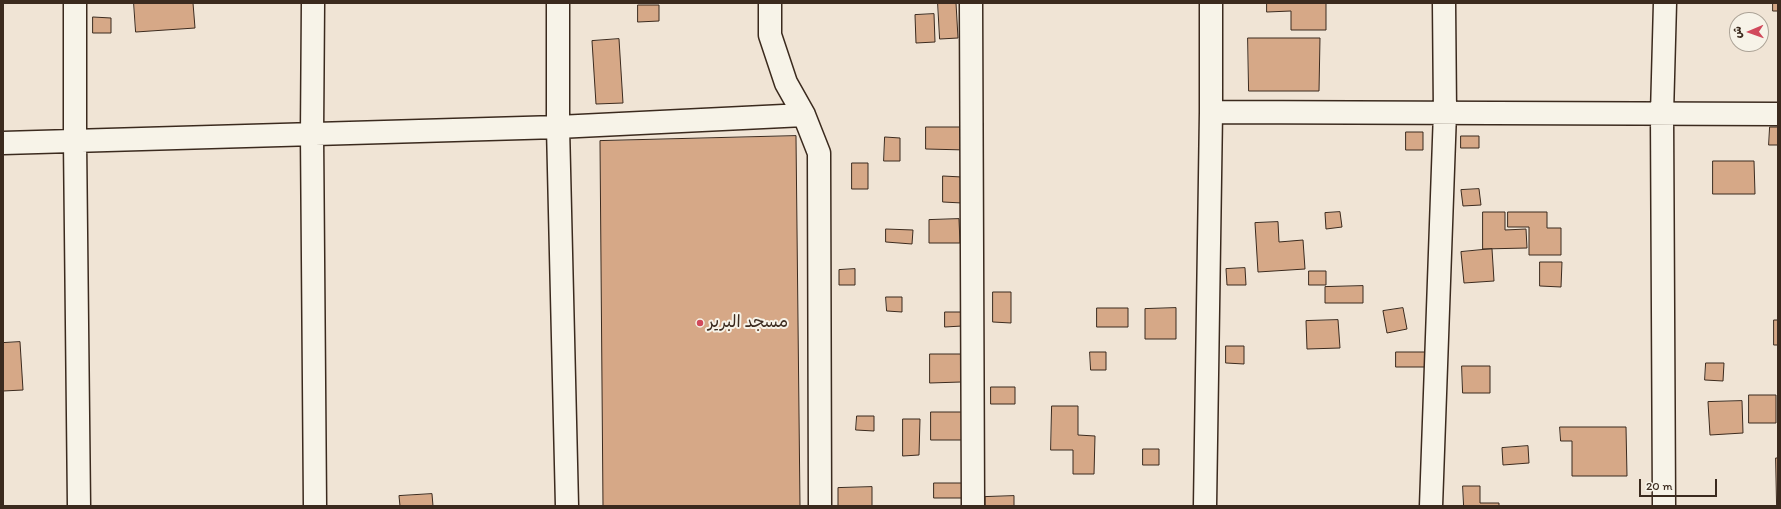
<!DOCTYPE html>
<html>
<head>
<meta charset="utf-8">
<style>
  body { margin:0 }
  #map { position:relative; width:1781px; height:509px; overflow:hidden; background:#f0e4d5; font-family:Itim,"Playpen Sans Arabic",sans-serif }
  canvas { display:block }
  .frame { position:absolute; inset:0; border:4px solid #3b2a1e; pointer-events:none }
  .north { position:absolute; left:1729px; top:12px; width:40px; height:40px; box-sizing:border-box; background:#f7f3e8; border:1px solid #aca397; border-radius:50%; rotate:268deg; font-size:11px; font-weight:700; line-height:16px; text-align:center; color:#3b2a1e }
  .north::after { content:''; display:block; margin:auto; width:14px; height:18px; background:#d1495b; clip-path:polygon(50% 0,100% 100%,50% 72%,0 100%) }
  .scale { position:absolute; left:1639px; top:479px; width:78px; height:18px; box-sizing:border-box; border:2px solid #3b2a1e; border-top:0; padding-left:5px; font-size:12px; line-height:14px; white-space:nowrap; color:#3b2a1e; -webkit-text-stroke:3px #f7f3e8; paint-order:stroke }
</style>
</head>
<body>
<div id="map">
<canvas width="1781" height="509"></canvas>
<div class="frame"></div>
<div class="north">ش</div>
<div class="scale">20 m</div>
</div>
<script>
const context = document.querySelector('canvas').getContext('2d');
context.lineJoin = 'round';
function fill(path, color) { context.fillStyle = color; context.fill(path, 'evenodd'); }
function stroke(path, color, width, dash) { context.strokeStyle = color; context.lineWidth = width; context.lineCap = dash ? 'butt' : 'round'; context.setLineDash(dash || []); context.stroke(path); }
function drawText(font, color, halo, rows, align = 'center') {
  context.font = font + ' Itim,"Playpen Sans Arabic",sans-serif'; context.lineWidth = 4; context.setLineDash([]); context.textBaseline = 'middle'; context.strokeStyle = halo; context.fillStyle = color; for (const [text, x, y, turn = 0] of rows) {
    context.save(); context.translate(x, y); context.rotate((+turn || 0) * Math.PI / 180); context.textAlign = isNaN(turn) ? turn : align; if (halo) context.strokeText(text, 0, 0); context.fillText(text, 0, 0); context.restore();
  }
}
const building = new Path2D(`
  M134,3H193L195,28L136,32Z
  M938,3H956L958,38L940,39Z
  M1267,3H1326V30H1291V11L1267,12Z
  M1773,3H1778V11H1773Z
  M638,5H659V21L638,22Z
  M934,14L935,42L916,43L915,15Z
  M93,17L111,18V33H93Z
  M1248,38H1320L1319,91H1249Z
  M619,39L623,103L596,104L592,41Z
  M926,127H966V150L926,149Z
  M1770,127H1778V145H1769Z
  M1406,132H1423V150H1406Z
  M796,136L800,506H603L600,141Z
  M1461,136H1479V148H1461Z
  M885,137L900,138V161H884Z
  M1713,161H1754L1755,194H1713Z
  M852,163H868V189H852Z
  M943,176L962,177V203L943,202Z
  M1479,189L1481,205L1463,206L1461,190Z
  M1340,212L1342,227L1326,229L1325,213Z
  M1483,212H1505V230L1526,229L1527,248L1483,249Z
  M1508,212H1547V228H1561V255H1529V227H1508Z
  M959,219L960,243H929V220Z
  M1278,222L1279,242L1303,240L1305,269L1258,272L1255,223Z
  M886,229L913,230L912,244L886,242Z
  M1492,249L1494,281L1464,283L1461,252Z
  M1540,262H1562L1561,287L1540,286Z
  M1245,268L1246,285H1227L1226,269Z
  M855,269V285H839V270Z
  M1309,271H1326V285H1309Z
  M1363,286V303H1325V287Z
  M993,292H1011V323L993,322Z
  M886,297H902V312L887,311Z
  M1097,308H1128V327H1097Z
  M1176,308V339H1145V309Z
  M1403,308L1407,329L1387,333L1383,311Z
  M945,312H962V326L945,327Z
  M1338,320L1340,348L1307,349L1306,321Z
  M1774,320H1778V345H1774Z
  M20,342L23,390L3,391V343Z
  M1226,346H1244V364L1226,363Z
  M1090,352H1106V370H1091Z
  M1396,352H1431V367H1396Z
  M930,354H961V382L930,383Z
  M1706,363H1724L1723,381L1705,380Z
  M1462,366H1490V393H1463Z
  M991,387H1015V404H991Z
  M1749,395H1776V423H1749Z
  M1742,401L1743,433L1710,435L1708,402Z
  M1052,406H1078V435L1095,436L1094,474H1073V450H1051Z
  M931,412H963V440H931Z
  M857,416H874V431L856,430Z
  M903,419H920L919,455L903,456Z
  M1560,427H1626L1627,476H1572V441H1561Z
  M1528,446L1529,463L1503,465L1502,448Z
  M1143,449H1159V465H1143Z
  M1776,458H1778V506H1777Z
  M934,483H963V498H934Z
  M1463,486H1480V503H1499V506H1464Z
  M872,487V506H838V488Z
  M432,494L433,506H400L399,496Z
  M1014,496V506H985V497Z`);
const minor = new Path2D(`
  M75,3V141L79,506
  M313,3L312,134L315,506
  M558,3V127L567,506
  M770,3V35L786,83L804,115L819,153L820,506
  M971,3L973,506
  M1211,112L1778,114
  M3,143L558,127L804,115
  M1205,506L1211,112V3
  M1431,506L1445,112L1444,3
  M1664,506L1662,114L1665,3`);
const markers = [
  [700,323,4,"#d1495b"]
];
const poiNames = [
  ["مسجد البرير",708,323]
];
fill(building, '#d6a887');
stroke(building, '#3b2a1e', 1);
stroke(minor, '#3b2a1e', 25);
stroke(minor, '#f7f3e8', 22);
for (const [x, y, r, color] of markers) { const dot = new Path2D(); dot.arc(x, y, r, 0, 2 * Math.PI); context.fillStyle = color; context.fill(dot); stroke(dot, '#f7f3e8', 1.5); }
drawText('17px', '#3b2a1e', '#f7f3e8', poiNames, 'left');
</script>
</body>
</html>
